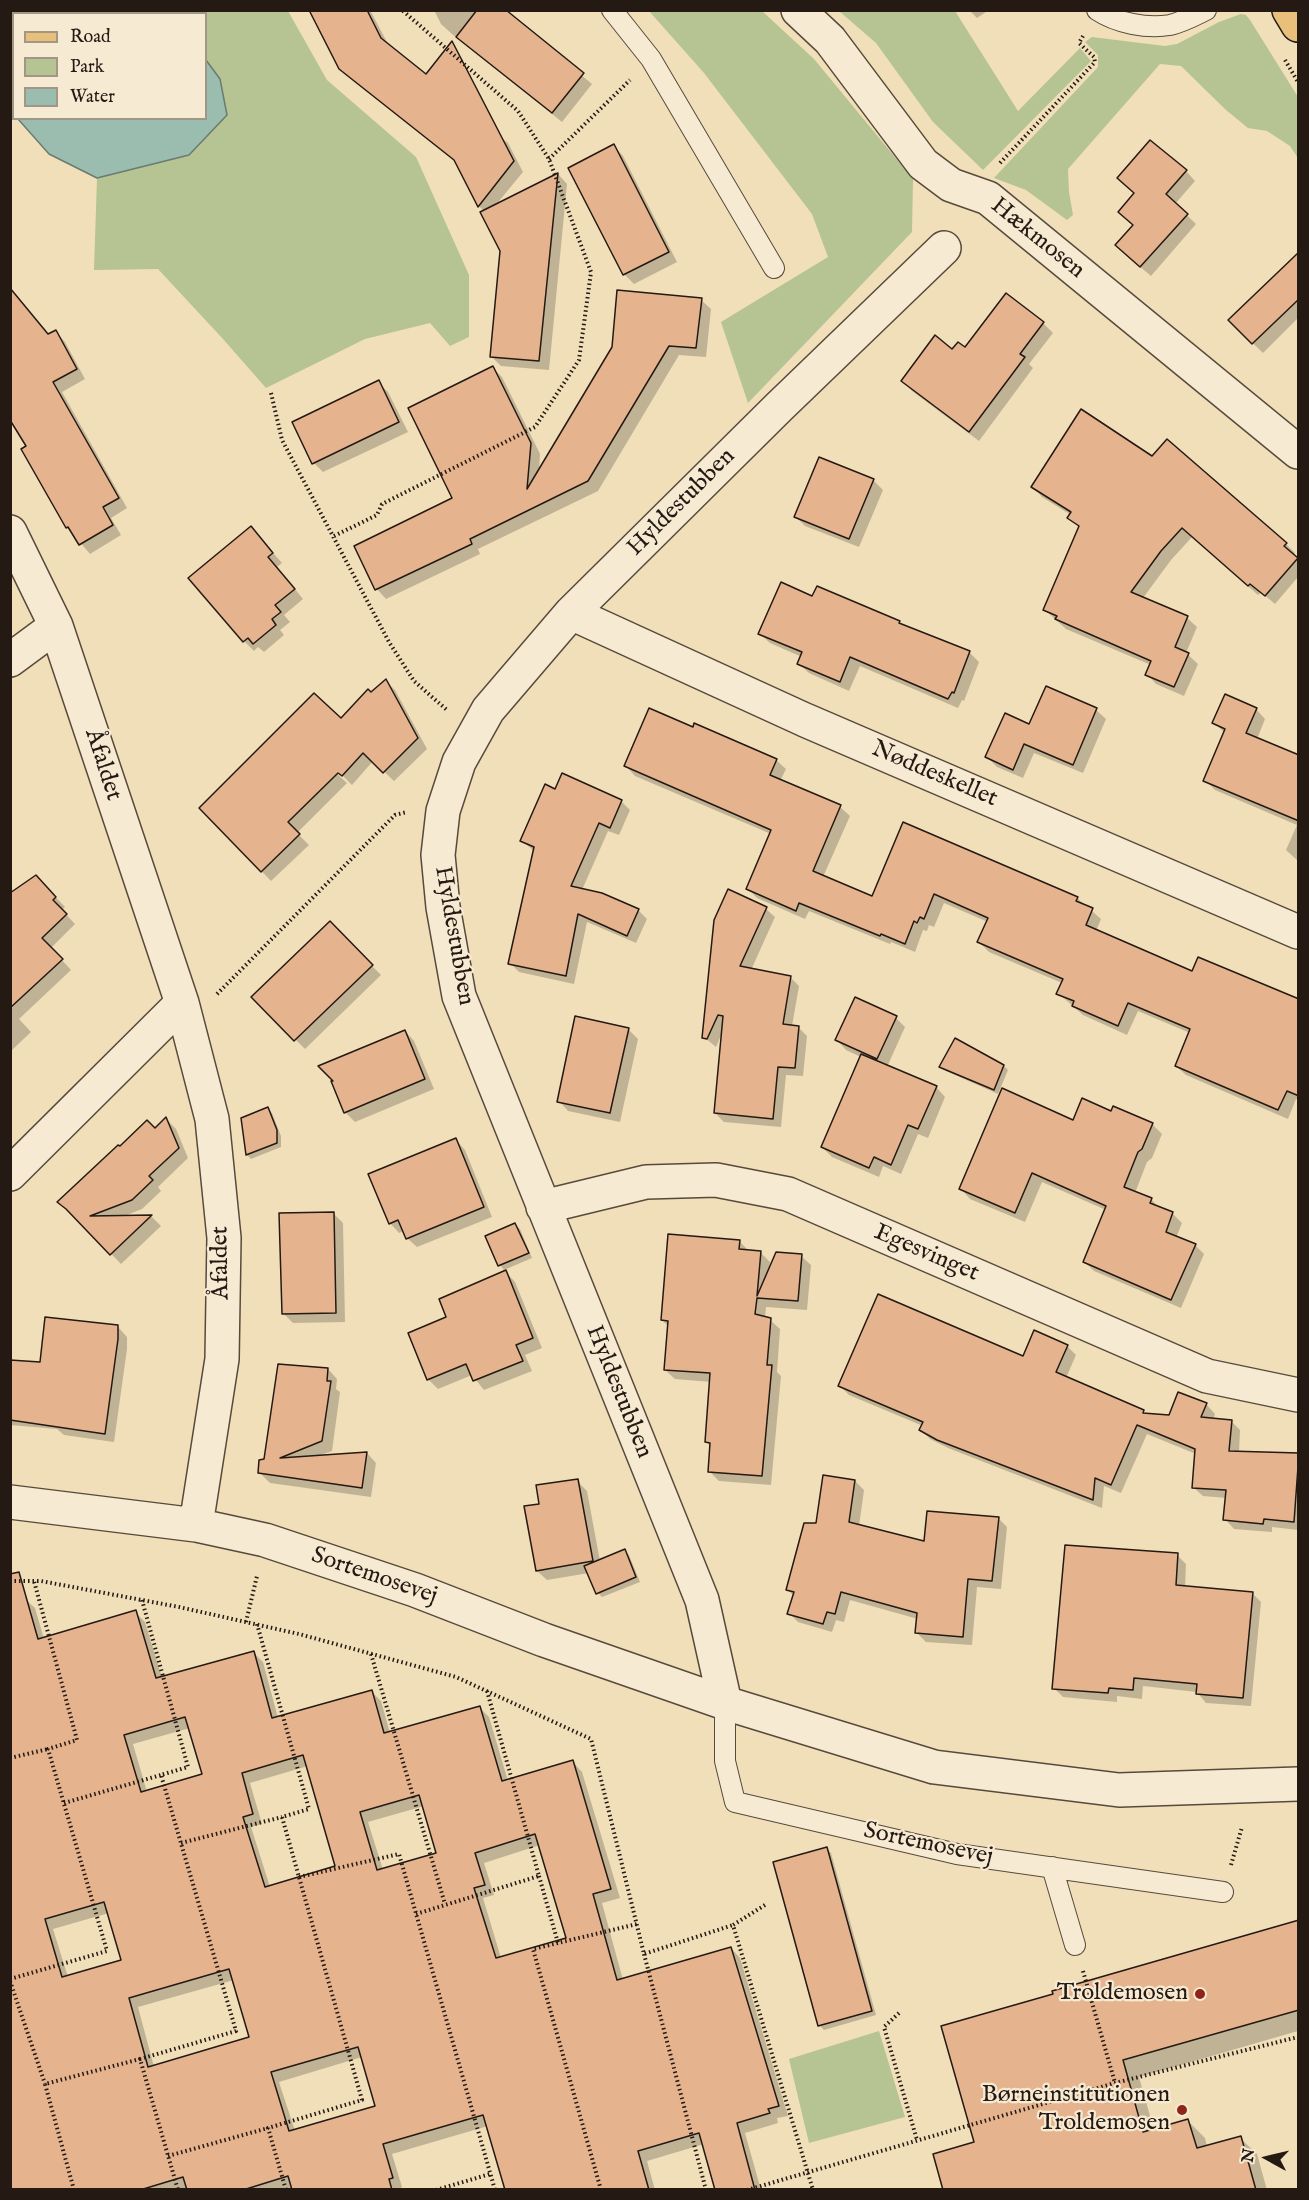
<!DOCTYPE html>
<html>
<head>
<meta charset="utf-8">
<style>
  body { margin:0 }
  #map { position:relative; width:1309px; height:2200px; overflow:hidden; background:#f1dfb9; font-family:"IM FELL English",serif }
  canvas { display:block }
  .frame { position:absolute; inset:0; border:12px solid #241913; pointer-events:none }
  .legend { position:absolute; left:12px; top:12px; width:195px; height:108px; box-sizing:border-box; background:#f6ead2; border:2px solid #a29686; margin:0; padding:8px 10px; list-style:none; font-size:18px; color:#241913 }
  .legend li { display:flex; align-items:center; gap:12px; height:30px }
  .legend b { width:30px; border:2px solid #a29686 }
  .north { position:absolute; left:1237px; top:2128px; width:60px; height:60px; -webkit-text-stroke:4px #f6ead2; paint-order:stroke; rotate:278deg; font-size:16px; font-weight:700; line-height:24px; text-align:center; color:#241913 }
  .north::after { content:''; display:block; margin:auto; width:21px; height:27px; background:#241913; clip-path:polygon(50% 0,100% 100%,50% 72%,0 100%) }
</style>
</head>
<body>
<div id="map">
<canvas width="1309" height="2200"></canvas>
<div class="frame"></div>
<ul class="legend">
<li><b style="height:8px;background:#e8c07c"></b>Road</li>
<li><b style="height:16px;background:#b6c392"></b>Park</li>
<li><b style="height:16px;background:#9bbdb0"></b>Water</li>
</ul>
<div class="north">N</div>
</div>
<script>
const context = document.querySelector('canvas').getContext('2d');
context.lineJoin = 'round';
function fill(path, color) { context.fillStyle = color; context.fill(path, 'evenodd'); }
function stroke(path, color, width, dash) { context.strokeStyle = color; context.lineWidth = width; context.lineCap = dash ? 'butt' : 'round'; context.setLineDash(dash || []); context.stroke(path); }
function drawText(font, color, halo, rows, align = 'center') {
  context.font = font + ' "IM FELL English",serif'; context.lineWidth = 4.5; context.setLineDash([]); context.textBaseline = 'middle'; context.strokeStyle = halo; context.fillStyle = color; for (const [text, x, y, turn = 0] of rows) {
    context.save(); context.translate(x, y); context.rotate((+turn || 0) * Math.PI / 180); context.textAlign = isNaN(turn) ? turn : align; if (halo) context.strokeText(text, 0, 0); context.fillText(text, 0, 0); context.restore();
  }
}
const green = new Path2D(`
  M10,11H288L327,80L416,157L469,275V337L450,346L430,323L365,339L266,388L223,339L158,269L94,270L97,178L49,154L18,119L206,118V14H14L13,113L10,110Z
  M649,11H762L814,59L913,179L912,232L748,403L721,322L828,257L812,214L704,73Z
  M839,11H955L1018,111L1080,48L1091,61L983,170L933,122L876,43Z
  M1241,14L1246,15L1250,20L1298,97V158L1290,146L1267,131L1248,128L1226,110L1181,66L1160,64L1068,169L1069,192L1073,215L1067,220L1026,190L994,178L1098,67V55L1085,42L1092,37L1165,46L1177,44L1219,22Z
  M879,2031L905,2117L809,2143L789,2059Z`);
const water = new Path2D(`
  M166,10L169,13L14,14L13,113L11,110V11Z
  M206,60L220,79L227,115L189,155L97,178L49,154L18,119L206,118Z`);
const shadow = new Path2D(`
  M310,10H370L389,46L508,143L523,172L495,206L558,174L567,184L549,370L501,366L491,356L502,251L485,212L479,206L457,163L351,78Z
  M434,10H503L592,84L562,122L452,34L441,24Z
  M969,10H989L977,18Z
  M614,146L623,156L677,262L634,284L624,274Z
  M1186,171L1195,181L1175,204L1196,224L1151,276L1126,255L1134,225Z
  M1298,271V318L1263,353L1230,321Z
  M10,288L49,336L56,332L65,342L85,379L62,392L127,508L111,518L121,535L90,554L67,527L28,447L10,417Z
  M701,300L711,309L706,357L679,355L598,491L478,549L480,554L386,599L377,589L356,546L454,499L493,368L502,377L540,454L539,472Z
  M1043,323L1053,333L1029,364L1033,368L979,441L912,391L903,381L953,351Z
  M378,382L388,392L408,432L323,472L314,463Z
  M820,459L874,481L883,490L859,547L805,526L795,516Z
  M1033,487L1286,544L1295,553L1293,555L1298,561V577L1275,604L1261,592L1258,595L1192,537L1171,560L1143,598L1187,618L1197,627L1186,653L1198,664L1184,696L1156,684L1147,674L1151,665L1066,629L1045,610L1080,528L1069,518L1071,515L1042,497Z
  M251,528L282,563L277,567L303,599L284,615L290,622L280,630L284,635L264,652L258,647L254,651L244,641L190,578Z
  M818,588L899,623L903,627L969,652L979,662L964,701L962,700L958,708L860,666L849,691L809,673L799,664L802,657L770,643L760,634L813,597Z
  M386,681L395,690L427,749L394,781L373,761L352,785L337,770L335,772L347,783L297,833L309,845L271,881L201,808L341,720Z
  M1256,709L1265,719L1257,739L1298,756V861L1286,850L1297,825L1215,790L1205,780L1225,733L1214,723Z
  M1096,710L1106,719L1083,773L1034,753L1023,778L997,767L987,757L1030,726Z
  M776,760L786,769L780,781L840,807L850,816L823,877L872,898L904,824L1077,898L1101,919L1096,931L1193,973L1298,1000V1100L1296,1099L1288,1119L1186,1075L1176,1066L1190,1033L1138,1011L1127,1035L1083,1015L1058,993L1062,983L989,952L979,942L988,922L944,903L934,927L929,925L927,931L923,930L915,952L891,942L890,944L809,911L805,919L757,898L748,889L771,834L635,776L626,766Z
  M556,791L621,801L630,810L619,835L608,831L582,890L638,910L647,919L636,943L587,922L574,984L519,972L510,963L534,851L522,841Z
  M46,887L65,907L62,910L75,924L51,948L71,970L19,1019L31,1032L10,1052V933Z
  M728,891L766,909L775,917L751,970L790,977L799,986L792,1026L798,1027L807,1036L803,1076L786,1075L781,1127L724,1122L715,1113L722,1033L716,1047L704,1037Z
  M330,923L381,975L305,1049L253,997Z
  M896,1018L905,1027L887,1067L936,1087L945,1097L928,1138L918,1134L901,1174L883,1166L879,1177L832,1157L822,1147L861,1057L846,1050L837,1040Z
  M628,1029L638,1039L620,1122L568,1111L559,1101Z
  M405,1031L414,1041L434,1089L355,1122L345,1112Z
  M1004,1066L1008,1070L998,1094L946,1071L941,1067Z
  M268,1109L272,1113L281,1136V1147L251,1159L247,1155Z
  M1112,1113L1152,1124L1162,1134L1152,1158L1147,1162L1135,1193L1151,1199L1160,1209L1173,1214L1182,1223L1176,1238L1195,1245L1204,1254L1181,1308L1094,1271L1084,1261L1106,1210L1042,1182L1025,1222L970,1199L961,1189L1074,1122Z
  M166,1119L176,1129L188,1158L158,1187L161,1191L142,1209L122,1217H152L161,1226L121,1264L76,1217L120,1148L155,1130Z
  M456,1140L465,1150L492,1217L417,1247L407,1238L404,1231L399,1233L390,1223Z
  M333,1213L343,1223L345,1322L293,1323L283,1313Z
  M515,1224L520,1229L532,1258L504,1270L500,1265Z
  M739,1241L749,1251L760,1252L770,1262L769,1269L801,1256L811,1265L807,1310L766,1307L765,1318L770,1320L780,1329L777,1372L781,1376L771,1485L719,1481L709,1471L711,1446L706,1442L711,1382L675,1379L665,1370L669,1327L662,1320Z
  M506,1272L515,1282L542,1348L525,1355L532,1371L484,1390L472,1375L438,1389L429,1380L410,1333L448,1318Z
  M118,1327L127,1337V1349L114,1442L64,1435L57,1429L10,1425V1362L58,1365Z
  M1067,1346L1076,1355L1066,1378L1146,1414L1170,1416L1206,1404L1215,1414L1213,1420L1231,1421L1240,1430L1239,1452L1298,1455V1530L1272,1527V1532L1234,1529L1225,1519L1227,1498L1203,1496L1193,1487L1196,1454L1147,1434L1121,1493L1104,1486L1102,1508L948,1448L930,1439L921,1430L923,1426L849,1395L840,1386L1023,1358Z
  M328,1369L337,1379L336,1389L340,1392L332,1451L318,1456L367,1453L376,1463L371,1497L270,1483L260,1473L266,1461Z
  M577,1481L587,1491L600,1561L624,1551L629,1555L640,1582L602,1597L598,1593L589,1573L547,1580L537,1571L541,1505Z
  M855,1481L864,1490L859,1526L925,1543L998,1518L1007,1527L1001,1589L977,1587L972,1645L926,1642L917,1633L918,1619L850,1600L844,1622L836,1620L832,1632L798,1622L789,1613L794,1596L787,1589L818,1525Z
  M1177,1555L1186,1564L1185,1588L1252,1593L1261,1602L1251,1706L1206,1703L1197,1692L1143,1686L1142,1699L1117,1696V1702L1063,1697L1054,1688Z
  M25,1599L35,1608L44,1639L135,1612L145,1622L162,1678L253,1652L263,1662L278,1718L371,1691L381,1701L390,1733L479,1707L489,1717L508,1781L573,1762L582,1772L620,1898L602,1903L623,1980L731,1948L740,1958L788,2116L777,2118L778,2123L745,2133L761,2190H717L704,2144L647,2161L655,2190H506L488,2126L392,2154L402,2187L398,2190H10ZM190,1728L204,1775L147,1792L133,1744ZM308,1766L336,1867L270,1887L251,1827L262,1824L250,1783ZM424,1806L437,1854L383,1870L368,1822ZM540,1845L567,1939L501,1958L483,1898L494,1895L484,1863ZM109,1913L123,1961L68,1977L53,1929ZM234,1980L251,2038L154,2067L138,2007ZM362,2057L377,2108L295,2131L279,2082Z
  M827,1849L831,1853L876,2015L824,2030L819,2025Z
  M1298,1921V2031L1139,2077L1154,2130L1188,2121L1205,2138L1207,2147L1240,2138L1257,2154L1267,2190H944L976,2143Z`);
const building = new Path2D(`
  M309,10H367L381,38L426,74L452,41L514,161L478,207L454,160L339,69Z
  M477,10H506L584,73L552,113L456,37Z
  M1150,140L1187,170L1166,194L1188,214L1140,267L1115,245L1133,225L1118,212L1134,193L1117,178Z
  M614,144L669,252L623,275L568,168Z
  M558,173L539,361L490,357L500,251L480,212Z
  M1299,252V299L1252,344L1228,320Z
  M10,288L48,334L56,330L77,369L53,382L119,498L103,507L113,525L79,545L68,527L66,528L21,449L26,446L10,420Z
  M617,290L702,298L696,348L669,346L588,481L470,539L472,544L375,590L354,546L452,498L408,408L493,366L531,443L527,489L612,347Z
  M1006,293L1044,322L1020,354L1025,357L969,432L901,381L935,335L952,349L958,342L965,347Z
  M379,380L399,422L312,464L292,422Z
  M1081,409L1152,456L1167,439L1287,543L1284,546L1298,558L1265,596L1250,584L1248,586L1182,528L1161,551L1131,592L1188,616L1175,647L1189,653L1174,687L1145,675L1151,661L1055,619L1057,616L1043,610L1079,526L1067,518L1071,512L1031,487Z
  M819,457L874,479L849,539L794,517Z
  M251,526L273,553L268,557L295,589L275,605L281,612L272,619L276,625L253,644L248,638L243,642L188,578Z
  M781,582L812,596L817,586L900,621L899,623L970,651L954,693L952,692L948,699L850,657L840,682L797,664L802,652L758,634Z
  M386,679L418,738L383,773L363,753L342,776L338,773L288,822L300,834L261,872L199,808L314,693L341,718L368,689L371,692Z
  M1046,686L1097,708L1073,765L1024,744L1013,770L985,757L1005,713L1029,724Z
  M1225,694L1257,708L1246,733L1299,755V821L1203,781L1225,729L1212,723Z
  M649,708L693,727L694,723L777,759L770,775L841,805L813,871L872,896L903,822L1078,897L1076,901L1093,908L1086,925L1192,971L1198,957L1299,999V1096L1287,1091L1278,1110L1175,1066L1190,1029L1128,1003L1118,1026L1072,1006L1074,1001L1056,994L1063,979L977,942L988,918L934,894L924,919L920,917L917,923L914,921L905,944L881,934L880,936L799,903L796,911L746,889L771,830L624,766Z
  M562,773L622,800L610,828L599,823L571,886L602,893L639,909L627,936L578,914L566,976L508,964L534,847L520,841L545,784L555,789Z
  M36,875L56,897L53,900L67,914L42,938L63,959L10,1008V893Z
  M728,889L767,907L740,966L791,976L783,1024L799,1026L795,1068L778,1067L773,1119L714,1113L723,1016L718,1015L707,1039L702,1038L714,920Z
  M330,921L373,965L294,1041L251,997Z
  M855,997L897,1016L877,1059L835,1040Z
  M575,1016L629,1028L610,1113L557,1102Z
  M405,1030L425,1079L344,1113L331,1081H333L318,1066Z
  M955,1038L1004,1065L994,1090L939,1067Z
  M861,1054L937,1086L918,1129L908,1125L891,1165L874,1157L869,1168L821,1147Z
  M1002,1088L1073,1120L1082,1098L1111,1111L1113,1106L1153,1123L1142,1149L1138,1152L1124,1187L1152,1198L1150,1203L1173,1212L1166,1232L1196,1244L1171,1300L1083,1262L1106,1206L1032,1173L1015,1213L959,1189Z
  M268,1107L277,1130V1143L246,1155L241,1118Z
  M166,1117L179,1148L149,1176L153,1180L132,1200L90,1216L152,1215L110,1255L66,1209L57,1202L118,1145L120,1146L147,1120L155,1128Z
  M456,1138L484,1207L406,1239L398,1220L389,1224L368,1174Z
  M334,1212L336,1313L282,1314L279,1213Z
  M515,1223L529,1253L498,1266L485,1236Z
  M668,1234L740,1240L739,1249L761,1251L757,1296L776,1252L802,1254L798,1301L757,1298L755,1314L771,1318L767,1365H772L762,1476L708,1472L710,1443L705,1442L710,1373L664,1370L668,1321L661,1320Z
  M506,1270L533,1338L516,1345L523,1361L473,1381L466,1364L427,1380L408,1333L446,1317L439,1299Z
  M878,1294L1023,1356L1034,1330L1068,1345L1056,1372L1144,1410L1143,1413L1169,1415L1178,1392L1207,1403L1201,1417L1232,1420L1229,1451L1299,1453L1294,1522L1264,1519L1263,1524L1223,1520L1226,1490L1192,1488L1195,1449L1137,1425L1111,1485L1095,1478L1093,1500L937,1440L919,1430L923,1422L838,1386Z
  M45,1317L118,1325V1339L105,1434L10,1420V1360L40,1362Z
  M278,1364L328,1368L327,1381H331L322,1441L280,1458L367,1452L362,1488L258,1473L259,1460L264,1459Z
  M823,1475L855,1480L849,1522L924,1541L927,1511L999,1517L992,1581L968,1579L963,1637L915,1633L917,1613L841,1592L835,1614L827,1612L823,1624L787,1614L794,1592L786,1590L804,1523H816Z
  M578,1479L593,1561L536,1571L524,1506L539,1504L536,1485Z
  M1065,1545L1178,1553L1176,1585L1253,1592L1243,1698L1196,1694L1197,1684L1134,1678L1133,1690L1109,1688L1108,1693L1052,1689Z
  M625,1549L636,1577L596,1594L584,1566Z
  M19,1572L38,1639L136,1610L156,1678L254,1651L272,1718L372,1690L384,1733L480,1706L502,1781L573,1760L611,1889L593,1894L617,1980L731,1947L779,2106L768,2109L770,2113L737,2123L755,2190H715L699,2133L638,2151L649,2190H505L483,2115L383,2144L393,2178L389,2179L392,2190H292L288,2176L243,2190H187L183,2177L140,2190H10V1574ZM185,1717L202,1774L141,1792L124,1735ZM303,1755L335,1866L265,1887L243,1817L253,1814L242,1773ZM419,1795L436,1853L377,1870L360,1812ZM535,1834L566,1938L496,1958L474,1888L485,1885L475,1853ZM104,1902L121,1960L62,1977L45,1919ZM229,1969L249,2037L148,2067L129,1998ZM358,2047L375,2106L289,2131L271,2072Z
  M827,1847L872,2011L818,2026L773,1862Z
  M1299,1920V2010L1123,2060L1143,2132L1188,2119L1197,2148L1241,2136L1256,2190H943L933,2154L974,2142L941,2026L1053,1994L1052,1991Z`);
const path = new Path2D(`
  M1285,60L1298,82
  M549,159L630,80
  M1000,163L1095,62L1094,57L1079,43L1083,36
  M271,393L282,440L389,642L414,681L448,711
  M334,536L377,515L382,504L535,427L579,360L591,272L549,159L518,111L402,10
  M217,994L395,815L407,812
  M10,1581H41L179,1607L299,1634L456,1677L591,1739L644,1954L733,1925
  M142,1600L188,1767L161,1775L236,2031L140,2059L178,2190
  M246,1622L257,1576
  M257,1624L309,1809L282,1817L362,2100L268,2128L286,2190
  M371,1654L445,1904
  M10,1758L48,1749
  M64,1803L161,1775
  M181,1843L282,1817
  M1231,1865L1242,1827
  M539,1876L558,1943
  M299,1877L399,1854L495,2190
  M765,1905L733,1925L813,2190
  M416,1914L539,1876L487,1691
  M644,1954L706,2190
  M1083,1971L1115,2083
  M10,1979L107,1951L48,1749L77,1740L34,1581
  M10,1981L45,2084
  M899,2013L884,2027L917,2140
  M168,2156L268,2128
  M74,2190L45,2084L140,2059
  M436,2190L490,2174
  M601,2190L533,1949L637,1924
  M747,2190L1115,2083L1298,2037`);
const lane = new Path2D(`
  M612,10L651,59L774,268
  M1097,10C1116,23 1147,29 1170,25C1183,22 1194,16 1206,10
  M725,1703V1761L735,1802L957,1854L1223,1892
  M1052,1867L1075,1945`);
const street = new Path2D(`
  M798,10L830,40L923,164L951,185L988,198L1298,452
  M10,532L56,626L182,1003L212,1119L224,1238L222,1359L196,1525
  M571,613L805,720L1298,932
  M10,660L56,626
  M10,1174L182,1003
  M543,1207L646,1182L716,1180L788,1194L1207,1376L1298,1395
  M10,1502L196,1525L265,1540L415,1590L544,1640L725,1703L934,1767L1119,1790L1298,1784
  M725,1703L702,1600L459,996L443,907L438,855L443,811L459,762L488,710L571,613L778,408L944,248`);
const primary = new Path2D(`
  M1289,10L1298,25`);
const markers = [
  [1200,1994,6,"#8f2418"],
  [1182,2110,6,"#8f2418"]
];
const streetNames = [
  ["Hækmosen",1037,239,39],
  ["Hyldestubben",682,503,-45],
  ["Åfaldet",102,765,72],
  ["Nøddeskellet",934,775,23],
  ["Hyldestubben",453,936,80],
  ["Egesvinget",926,1254,23],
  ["Åfaldet",222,1263,-91],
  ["Hyldestubben",618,1392,68],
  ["Sortemosevej",374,1577,19],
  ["Sortemosevej",928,1845,12]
];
const poiNames = [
  ["Troldemosen",1188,1994],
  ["Børneinstitutionen",1170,2096],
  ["Troldemosen",1170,2124]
];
fill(green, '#b6c392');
fill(water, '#9bbdb0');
stroke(water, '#6b7b71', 1.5);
fill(shadow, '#0003');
fill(building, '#e5b38e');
stroke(building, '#241913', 1.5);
stroke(lane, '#574a3c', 22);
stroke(street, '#574a3c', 36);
stroke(primary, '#241913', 36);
stroke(path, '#241913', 4, [1.5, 3]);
stroke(lane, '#f6ead2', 20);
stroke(street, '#f6ead2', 33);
stroke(primary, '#e8c07c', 33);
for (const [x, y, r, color] of markers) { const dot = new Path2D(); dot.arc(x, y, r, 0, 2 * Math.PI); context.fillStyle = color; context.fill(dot); stroke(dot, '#f6ead2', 2); }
drawText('24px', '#241913', '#f6ead2', streetNames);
drawText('24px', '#241913', '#f6ead2', poiNames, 'right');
</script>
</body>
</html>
